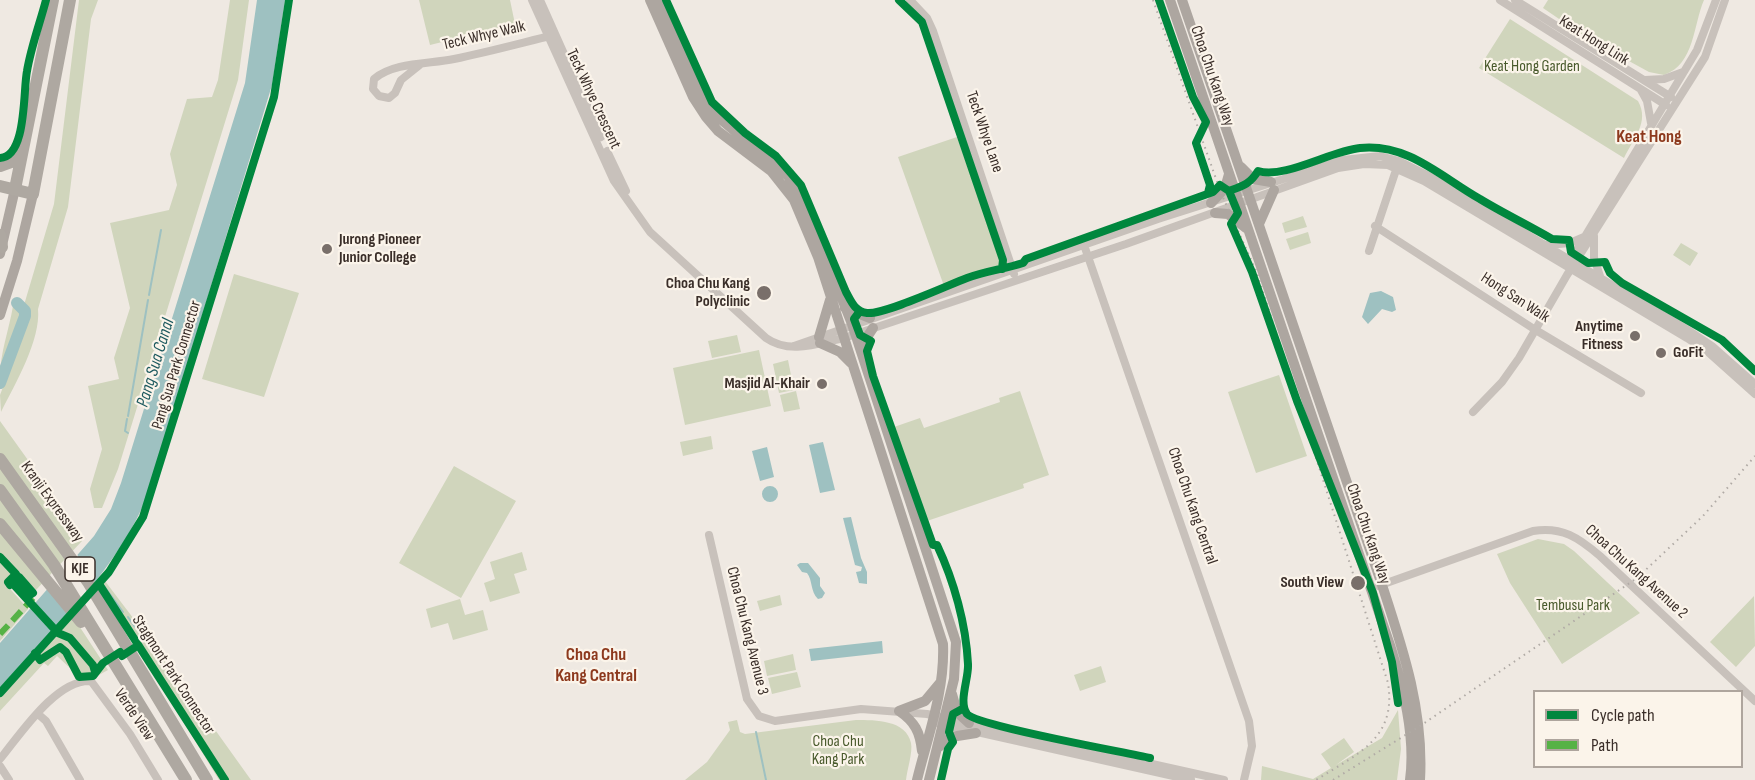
<!DOCTYPE html>
<html>
<head>
<meta charset="utf-8">
<style>
  body { margin:0 }
  #map { position:relative; width:1755px; height:780px; overflow:hidden; background:#efe9e2; font-family:"Sofia Sans Condensed",sans-serif }
  canvas { display:block }
  .legend { position:absolute; left:1533px; top:690px; width:210px; height:78px; box-sizing:border-box; background:#fbf4ea; border:2px solid #aea59d; margin:0; padding:8px 10px; list-style:none; font-size:18px; color:#3a2e29 }
  .legend li { display:flex; align-items:center; gap:12px; height:30px }
  .legend b { width:30px; border:2px solid #aea59d }
</style>
</head>
<body>
<div id="map">
<canvas width="1755" height="780"></canvas>
<ul class="legend">
<li><b style="height:8px;background:#00873e"></b>Cycle path</li>
<li><b style="height:8px;background:#56b246"></b>Path</li>
</ul>
</div>
<script>
const context = document.querySelector('canvas').getContext('2d');
context.lineJoin = 'round';
function fill(path, color) { context.fillStyle = color; context.fill(path, 'evenodd'); }
function stroke(path, color, width, dash) { context.strokeStyle = color; context.lineWidth = width; context.lineCap = dash ? 'butt' : 'round'; context.setLineDash(dash || []); context.stroke(path); }
function drawText(font, color, halo, rows, align = 'center') {
  context.font = font + ' "Sofia Sans Condensed",sans-serif'; context.lineWidth = 4.5; context.setLineDash([]); context.textBaseline = 'middle'; context.strokeStyle = halo; context.fillStyle = color; for (const [text, x, y, turn = 0] of rows) {
    context.save(); context.translate(x, y); context.rotate((+turn || 0) * Math.PI / 180); context.textAlign = isNaN(turn) ? turn : align; if (halo) context.strokeText(text, 0, 0); context.fillText(text, 0, 0); context.restore();
  }
}
const green = new Path2D(`
  M79,0H98L91,19L68,207L38,309C41,340 15,384 1,412L0,395L29,319L28,309L24,305L54,204Z
  M230,0H249L238,80L118,469L102,508H94L90,489L102,449L88,386L119,379L114,358L130,308L110,223L169,210L177,185L170,154L187,99L212,97L218,80Z
  M419,0H510L515,24L430,45Z
  M1548,0H1704C1693,25 1695,64 1664,75L1649,72L1587,38L1543,8Z
  M1510,19L1638,101C1650,122 1633,139 1624,158L1479,68Z
  M957,137L1003,266L944,286L898,157Z
  M1303,216L1307,227L1285,233L1282,223Z
  M1308,232L1311,243L1290,250L1286,239Z
  M1681,243L1698,253L1690,266L1673,255Z
  M234,274L299,293L264,397L202,379Z
  M13,306L22,315V320L0,377C0,353 9,330 13,306Z
  M737,335L741,352L712,358L708,341Z
  M759,350L771,406L685,425L673,368Z
  M788,360L794,390L779,393L773,364Z
  M1279,375L1307,456L1256,473L1228,392Z
  M796,391L800,409L784,412L780,395Z
  M1020,391L1049,475L1023,484L1024,488L927,521L894,427L920,418L924,428L1000,402L999,398Z
  M0,421L53,495L82,541L35,591L0,553Z
  M711,436L713,449L683,456L680,442Z
  M454,466L516,501L461,598L399,563Z
  M1538,539L1564,544L1574,551L1640,613L1562,664L1510,583L1497,554Z
  M522,552L527,570L514,574L520,593L490,602L484,583L495,579L490,562Z
  M0,559L13,573L4,582L28,609L0,641Z
  M105,581L168,664L251,780H219L100,585Z
  M780,595L782,605L760,611L757,601Z
  M1754,596L1755,646L1736,667L1710,642Z
  M460,599L465,615L483,610L488,630L453,640L448,623L431,628L426,609Z
  M70,612L108,670L97,676L83,674L76,678L71,669L57,656L48,666L44,663L0,711V690Z
  M793,654L796,670L767,676L764,661Z
  M1101,666L1106,682L1080,691L1074,675Z
  M797,672L801,687L772,694L768,678Z
  M1398,710L1401,749L1397,780H1261L1262,766L1313,779L1331,768L1321,754L1344,738L1354,752L1336,765L1382,738Z
  M737,720L740,732L745,734L856,720C876,720 906,720 911,743C913,752 907,770 906,780H685L707,762L730,730L728,722Z`);
const water = new Path2D(`
  M257,0H285L272,85L148,494C118,570 53,628 0,688V643L94,536L111,509L121,483L245,83Z
  M1381,291L1393,297L1396,310L1392,312L1382,309L1368,324L1362,317L1370,293Z
  M823,442L835,490L820,493L809,445Z
  M767,447L774,477L760,481L752,451Z
  M762 494a8 8 0 1 1 16 0a8 8 0 1 1-16 0Z
  M851,517L861,558L867,572V584L859,583L856,572L861,571L862,567L855,565L843,518Z
  M800,563H808L820,578V586L825,593L822,598L818,599C810,591 813,581 807,573L802,572L797,565Z
  M882,641L883,653L811,661L809,649Z`);
const pier = new Path2D(`
  M76,553L96,584L71,612L47,583Z`);
const stream = new Path2D(`
  M149,295L161,230
  M128,416L148,300
  M127,419L125,431L128,433
  M104,586L123,612
  M128,617L135,627L148,629
  M756,732L766,780`);
const river = new Path2D(`
  M0,383L25,316V311L17,303`);
const minor = new Path2D(`
  M532,0L614,181L633,208L650,232L766,338C790,355 819,343 844,338L1126,244L1338,168L1364,164L1388,165L1424,181L1687,338L1708,352L1755,394
  M540,0L601,137
  M910,0L927,18L933,31L1014,274
  M1500,0L1666,105
  M1515,0L1671,97
  M421,64L401,80L395,93L389,98L379,96L373,89L374,79C393,62 430,64 454,59C488,52 521,43 554,35
  M1645,80L1664,79L1683,72
  M1641,90L1647,101L1651,123
  M607,151L626,191
  M1375,226L1534,329L1641,393
  M1594,236V258L1600,276
  M1084,245L1249,721L1252,746L1244,780
  M1547,245L1570,243L1584,237
  M1369,251L1398,164
  M1569,263L1697,50L1716,0
  M794,346L1158,219L1343,160L1380,156L1399,161L1427,175L1691,332L1712,346L1755,384
  M1473,412L1502,382L1519,358L1567,275L1705,57L1725,0
  M709,535L747,699L759,716L775,721L861,709L927,714L1224,780
  M1378,586L1533,531C1562,526 1579,538 1600,556L1755,701
  M38,714L46,721L80,780
  M937,723L1191,780
  M0,759C20,735 56,679 91,681L130,734L158,780
  M0,766L9,780`);
const major = new Path2D(`
  M650,0L693,97L706,117L718,131L771,171L794,200L818,257L943,644C945,691 928,735 917,780
  M659,0L700,95L712,112L788,176L801,196L852,324L956,642L954,679L929,780
  M1170,0L1390,645C1403,687 1416,736 1410,780
  M1182,0L1382,585C1403,649 1424,711 1420,780
  M1241,167L1253,179L1271,182
  M1211,203L1225,188L1229,174
  M1215,213L1228,214L1246,228
  M1259,224L1274,190
  M0,254L15,189
  M845,308L870,318
  M0,315L17,261L33,194
  M819,337L830,300
  M820,343L840,352L851,363
  M860,348L873,328
  M952,694L957,712L969,723
  M899,711C915,722 920,732 922,751
  M899,711L925,701L940,683
  M939,747L951,737L976,733`);
const highway = new Path2D(`
  M0,166L11,162L22,149
  M0,186L33,194L70,0
  M15,189L53,0
  M0,235L2,247
  M0,459L88,582L207,780
  M0,490L54,565L186,780
  M0,524L81,622`);
const rail = new Path2D(`
  M1153,0L1221,193L1257,273L1388,683C1397,739 1357,754 1316,780
  M1333,780L1420,726L1637,578L1703,516L1755,456`);
const quiet = new Path2D(`
  M13,620L33,598
  M0,634L13,620`);
const cycleway = new Path2D(`
  M666,0L712,102L745,133L776,156L801,185L846,292C851,301 855,312 867,313C884,315 948,285 967,278C986,271 1004,269 1023,263L1026,259L1213,192L1220,185L1229,191C1243,186 1250,184 1258,171C1285,179 1330,151 1360,148C1408,143 1441,177 1480,199C1503,213 1528,225 1552,239L1569,240L1571,252L1588,263L1605,262L1610,273L1622,283L1722,340L1755,371
  M899,0L922,22L1003,260L1002,269
  M1159,0L1193,97L1206,122L1196,143L1210,185L1208,193
  M0,158C27,157 23,90 27,71C31,47 40,23 46,0
  M1229,191L1238,213L1231,224L1252,272L1297,401L1373,593L1392,662L1398,703
  M860,311L854,319L860,335L871,341L867,351L873,376L933,545H937C954,581 966,624 968,664C969,678 958,702 967,714C977,726 1124,752 1150,758
  M0,557L16,574L8,582L10,585L19,577L33,593L30,595L18,583L15,586L58,633L70,638L93,665L95,672
  M99,584L225,780
  M35,653L40,660L60,647L66,652L79,677L93,676L103,663L120,652L122,656L137,646
  M0,693L109,572L143,517L274,97L289,0
  M941,780L948,749L953,742L949,732L953,714L964,708`);
const markers = [
  [327,249,6,"#796f6a"],
  [764,293,8,"#796f6a"],
  [1635,336,6,"#796f6a"],
  [1661,353,6,"#796f6a"],
  [822,384,6,"#796f6a"],
  [1358,583,8,"#796f6a"]
];
const shields = [
  [80,569,30]
];
const shieldNames = [
  ["KJE",80,569]
];
const streetNames = [
  ["Teck Whye Walk",484,36,-13],
  ["Keat Hong Link",1594,41,32],
  ["Choa Chu Kang Way",1212,76,71],
  ["Teck Whye Crescent",593,99,65],
  ["Teck Whye Lane",984,132,71],
  ["Hong San Walk",1515,298,33],
  ["Pang Sua Park Connector",177,365,-73],
  ["Kranji Expressway",52,502,54],
  ["Choa Chu Kang Central",1192,506,71],
  ["Choa Chu Kang Way",1368,534,71],
  ["Choa Chu Kang Avenue 2",1636,572,42],
  ["Choa Chu Kang Avenue 3",747,631,76],
  ["Stagmont Park Connector",173,675,57],
  ["Verde View",134,715,56]
];
const parkNames = [
  ["Keat Hong Garden",1532,67],
  ["Tembusu Park",1573,606],
  ["Choa Chu",838,742],
  ["Kang Park",838,760]
];
const poiNames = [
  ["Jurong Pioneer",339,240,"left"],
  ["Junior College",339,258,"left"],
  ["Choa Chu Kang",750,284],
  ["Polyclinic",750,302],
  ["Anytime",1623,327],
  ["Fitness",1623,345],
  ["GoFit",1673,353,"left"],
  ["Masjid Al-Khair",810,384],
  ["South View",1344,583]
];
const neighbourhoodNames = [
  ["Keat Hong",1649,137],
  ["Choa Chu",596,655],
  ["Kang Central",596,676]
];
const waterNames = [
  ["Pang Sua Canal",156,363,-73]
];
fill(green, '#d0d5bc');
fill(water, '#9ec1c1');
fill(pier, '#efe9e2');
stroke(stream, '#9ec1c1', 2);
stroke(river, '#9ec1c1', 12);
stroke(minor, '#c8c1bb', 8);
stroke(major, '#ada6a0', 10);
stroke(highway, '#aea8a1', 12);
stroke(rail, '#b0aaa5', 2, [1.5, 4.5]);
stroke(quiet, '#56b246', 6, [12, 6]);
stroke(cycleway, '#00873e', 8);
for (const [x, y, r, color] of markers) { const dot = new Path2D(); dot.arc(x, y, r, 0, 2 * Math.PI); context.fillStyle = color; context.fill(dot); stroke(dot, '#fbf4ea', 2); }
for (const [x, y, w] of shields) { const box = new Path2D(); box.roundRect(x - w / 2, y - 12, w, 24, 4.5); context.fillStyle = '#fbf4ea'; context.fill(box); stroke(box, '#3a2e29', 1.5); }
drawText('bold 15px', '#3a2e29', null, shieldNames);
drawText('16px', '#3a2e29', '#fbf4ea', streetNames);
drawText('16px', '#48592b', '#fbf4ea', parkNames);
drawText('bold 16px', '#3a2e29', '#fbf4ea', poiNames, 'right');
drawText('bold 18px', '#8d391d', '#fbf4ea', neighbourhoodNames);
drawText('italic 18px', '#1c595e', '#fbf4ea', waterNames);
</script>
</body>
</html>
